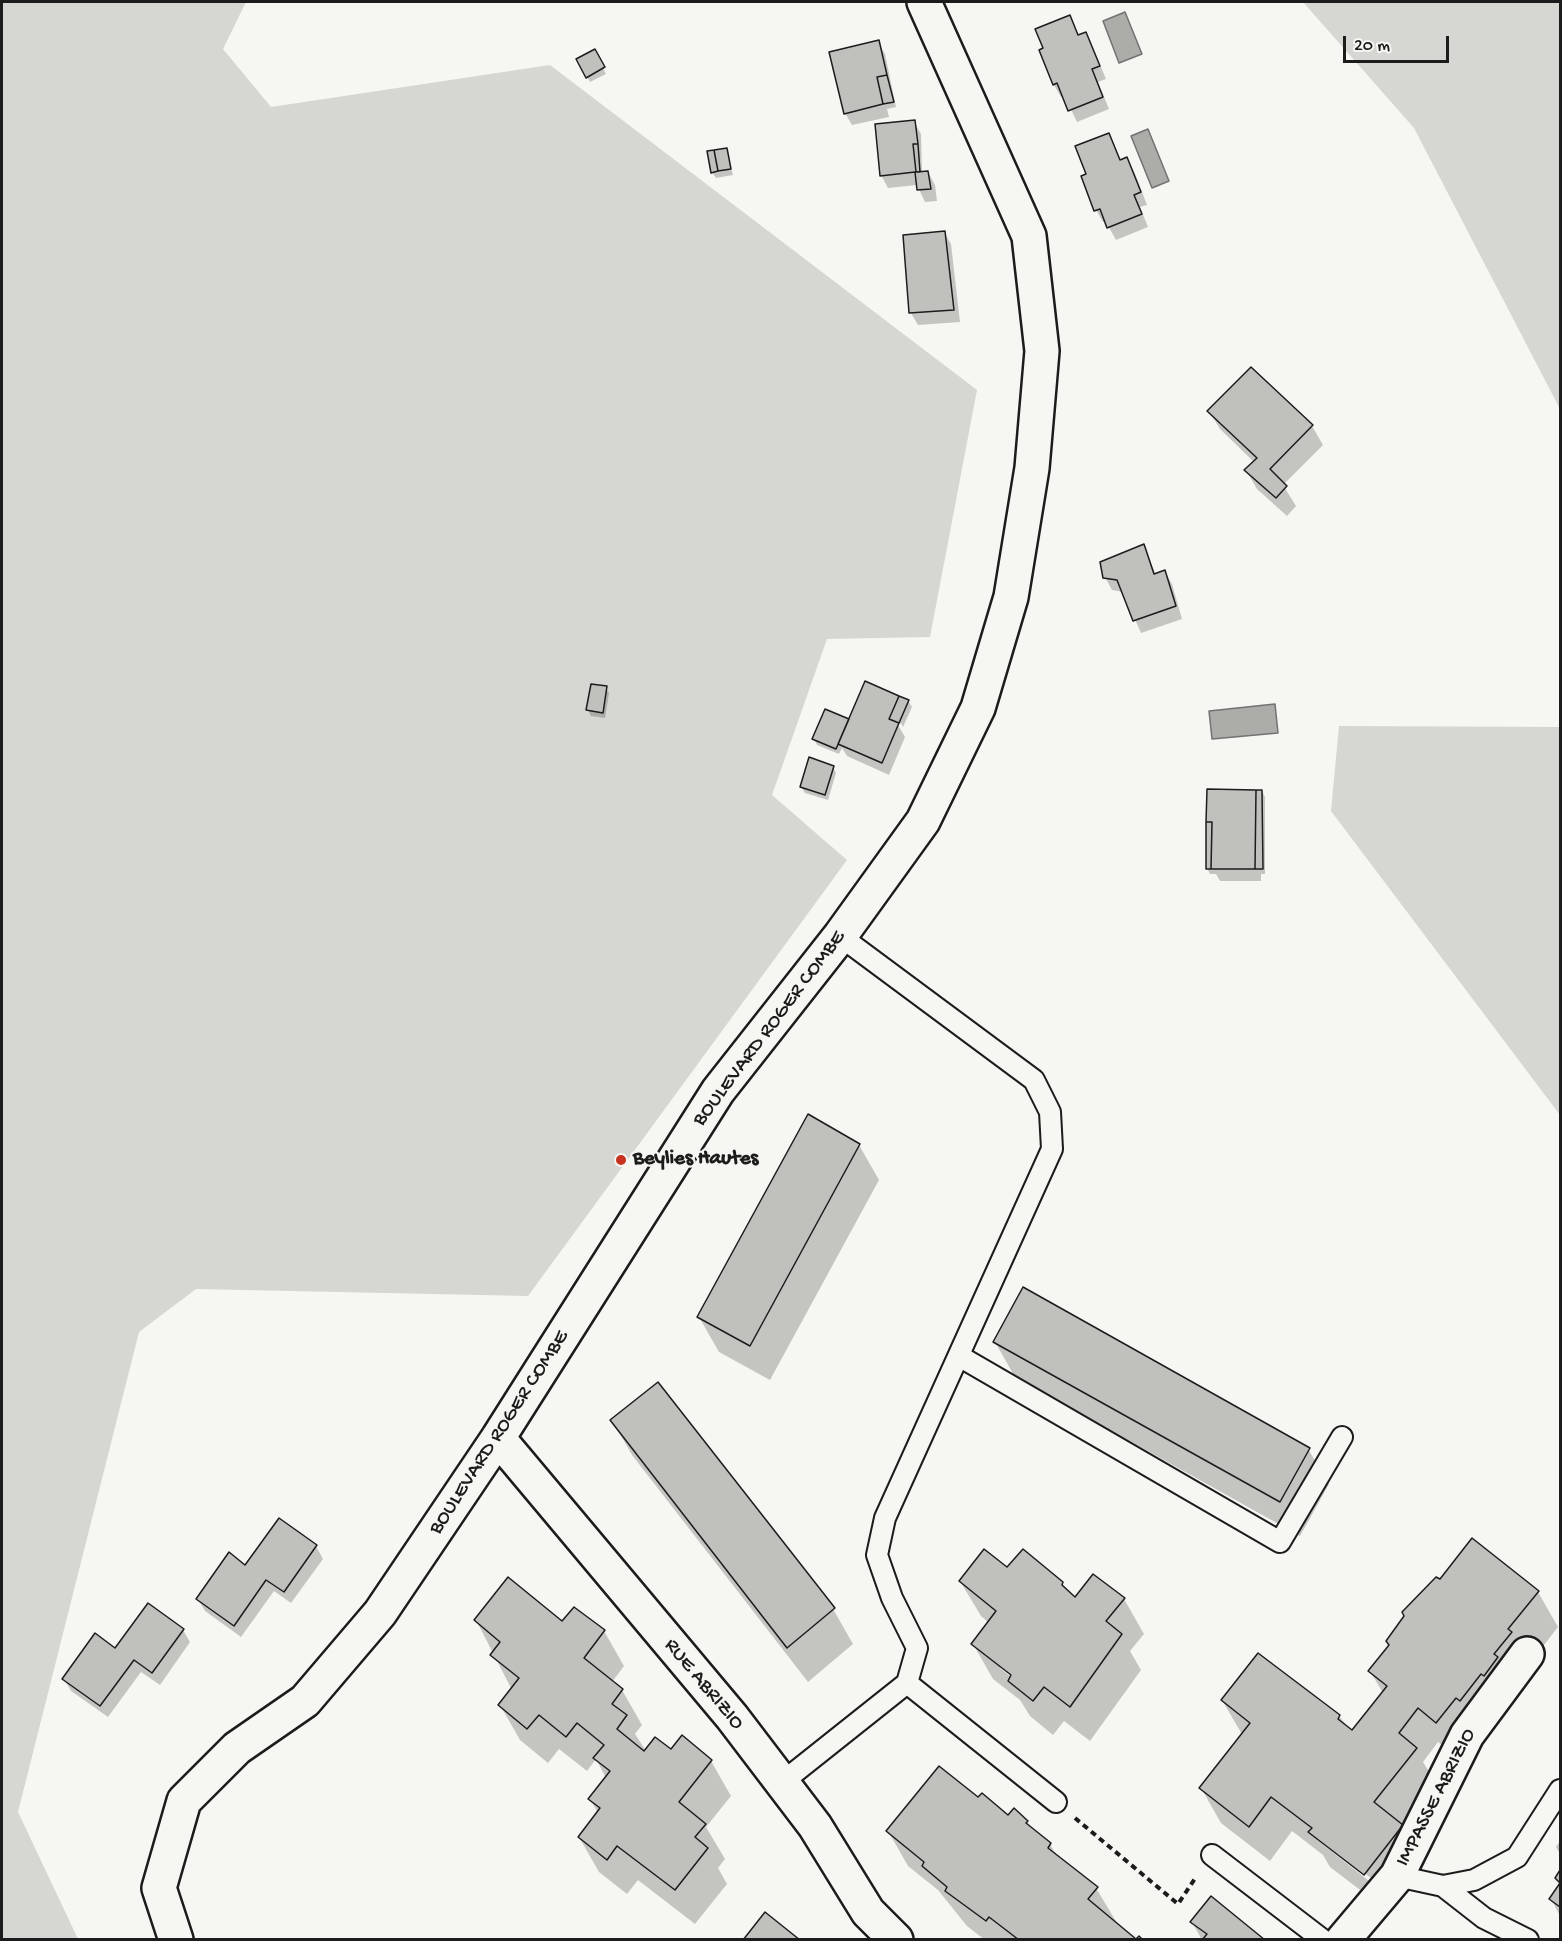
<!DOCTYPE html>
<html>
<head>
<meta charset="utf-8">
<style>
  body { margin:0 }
  #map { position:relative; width:1562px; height:1941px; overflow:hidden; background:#f6f6f2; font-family:"Gochi Hand",sans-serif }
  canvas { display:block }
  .frame { position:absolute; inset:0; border:3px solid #1c1c1c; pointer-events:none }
  .scale { position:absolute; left:1343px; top:36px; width:106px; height:27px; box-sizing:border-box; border:3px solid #1c1c1c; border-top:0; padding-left:8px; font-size:18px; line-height:21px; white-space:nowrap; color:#1c1c1c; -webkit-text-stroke:4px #f6f6f2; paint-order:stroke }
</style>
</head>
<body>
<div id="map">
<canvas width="1562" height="1941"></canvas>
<div class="frame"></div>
<div class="scale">20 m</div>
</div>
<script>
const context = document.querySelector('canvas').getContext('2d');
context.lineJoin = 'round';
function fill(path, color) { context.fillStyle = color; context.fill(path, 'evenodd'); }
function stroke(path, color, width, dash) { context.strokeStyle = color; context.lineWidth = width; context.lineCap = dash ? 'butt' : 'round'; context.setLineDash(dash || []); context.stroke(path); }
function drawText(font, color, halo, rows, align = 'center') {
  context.font = font + ' "Gochi Hand",sans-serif'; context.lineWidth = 4.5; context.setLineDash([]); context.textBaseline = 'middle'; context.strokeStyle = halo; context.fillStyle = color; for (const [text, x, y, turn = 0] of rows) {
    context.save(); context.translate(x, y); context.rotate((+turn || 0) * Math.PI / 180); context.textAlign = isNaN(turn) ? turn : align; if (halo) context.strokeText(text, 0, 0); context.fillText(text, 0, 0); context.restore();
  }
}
const green = new Path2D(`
  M2,2H246L223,49L271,107L550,65L977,390L930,637L827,639L772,795L847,860L528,1296L196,1289L139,1332L18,1812L78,1939L2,1940Z
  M1303,2H1560V409L1414,128Z
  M1339,726L1560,727V1115L1331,811Z`);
const water = new Path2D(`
  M1125,12L1142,54L1119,63L1103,21Z
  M1148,129L1169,181L1152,188L1131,136Z
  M1275,704L1278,733L1212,739L1209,711Z`);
const shadow = new Path2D(`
  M1070,17L1079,36L1085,34L1092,46L1106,79L1098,82L1109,109L1077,122L1064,95L1061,97L1054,85L1041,51Z
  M878,42L885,54L896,107L887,109L889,117L852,125L845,113Z
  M594,51L606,74L590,82L578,60Z
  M914,122L921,134L922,173L928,172L935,185L937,201L925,202L917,185L888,188L881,175Z
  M1109,134L1121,161L1127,159L1134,171L1147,205L1140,207L1148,227L1116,240L1106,222H1103L1096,210L1087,175Z
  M726,149L733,175L716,178L712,172Z
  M944,232L951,244L960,322L918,325L911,313L904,236Z
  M1251,370L1312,426L1323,445L1283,485L1296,506L1287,516L1257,489L1246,470L1254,462L1220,429L1209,411Z
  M1144,546L1156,575L1165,572L1172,584L1182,619L1141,633L1123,592L1112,590L1105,577Z
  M606,688L609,693L605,718L591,716L588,710Z
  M908,701L912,707L903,727L901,723L898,725L905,737L889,775L847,756L842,748L839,754L817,745L814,739L848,720Z
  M833,767L836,773L828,800L805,793L801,787Z
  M1262,791L1265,797V874H1261V881H1220L1216,874H1210L1207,868Z
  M859,1145L879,1180L770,1380L719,1352L699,1317Z
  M995,1342L1308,1449L1329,1484L1300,1536L1015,1377Z
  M612,1420L833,1609L853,1644L808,1682L632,1455Z
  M316,1546L323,1559L291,1603L274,1591L241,1637L205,1611L198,1599L246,1567Z
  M1007,1569L1062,1583L1075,1600L1124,1599L1144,1634L1130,1651L1141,1670L1090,1741L1064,1721L1053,1735L1030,1716L1020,1700L993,1679L973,1644L989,1623L981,1616L960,1581ZM1000,1664L1018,1679L1016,1681L1000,1668Z
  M1441,1581L1538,1592L1558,1627L1457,1757L1438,1742L1423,1762L1436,1783L1402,1826L1422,1860L1385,1909L1330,1867L1323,1855L1292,1831L1270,1861L1221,1823L1201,1788L1243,1736L1222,1700L1339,1716L1352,1732L1383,1693L1370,1671ZM1317,1837L1371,1878L1369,1881L1317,1840Z
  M476,1620L562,1624L604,1631L624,1666L612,1682L622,1690L642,1725L635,1734L646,1751H671L711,1761L731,1796L706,1827L725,1859L718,1868L727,1884L695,1924L638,1880L627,1894L599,1872L579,1837L598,1813L590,1799L606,1778L596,1759L587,1771L559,1749L548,1763L520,1740L500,1705L512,1690Z
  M183,1630L190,1642L160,1685L141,1672L108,1717L71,1691L64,1679L116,1650Z
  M978,1799L1008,1817L1027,1822L1032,1830L1050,1844L1057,1857L1096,1888L1117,1923L1134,1940H985L967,1926L938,1890L908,1866L888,1831Z
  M1560,1841V1854L1556,1847Z
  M1560,1873V1916L1551,1899L1560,1885L1557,1878Z
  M1192,1922L1262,1940H1202Z`);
const building = new Path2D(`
  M1070,15L1078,35L1086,32L1100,66L1092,69L1103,97L1068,111L1057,83L1053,85L1039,50L1043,48L1035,29Z
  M879,40L887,75L877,77L883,104L844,114L829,52Z
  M595,49L605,67L586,78L576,59Z
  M887,75L894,102L883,104L877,77Z
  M915,120L918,144H913L916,172L928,171L931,189L917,190L915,172L880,176L875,124Z
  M1109,133L1120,160L1127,157L1141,192L1134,195L1142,214L1107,228L1100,209L1094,211L1081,176L1086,174L1075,146Z
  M913,144H918L920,172H916Z
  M727,148L731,169L718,171L714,150Z
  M714,150L718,171L711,173L707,151Z
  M945,231L954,310L909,313L903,235Z
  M1251,367L1313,425L1270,469L1287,486L1276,498L1244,470L1257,458L1207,411Z
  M1144,544L1154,574L1165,570L1176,606L1133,621L1117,580L1103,578L1100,562Z
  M865,681L899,696L889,719L899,723L882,763L838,744Z
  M591,684L607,686L603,713L586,710Z
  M899,696L909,700L899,723L889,719Z
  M825,709L849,719L836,749L812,739Z
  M809,757L834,766L825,795L800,787Z
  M1207,789L1256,790L1255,869H1211L1212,822H1206Z
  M1256,790H1262L1263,869H1255Z
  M1206,822H1212L1211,869H1206Z
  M808,1114L860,1144L750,1346L697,1317Z
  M1023,1287L1310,1448L1280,1502L993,1342Z
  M658,1382L835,1608L787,1648L610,1420Z
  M279,1518L317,1545L284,1592L266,1580L234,1626L196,1599L229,1552L245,1565Z
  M1472,1538L1539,1591L1508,1629L1512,1632L1494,1654L1498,1657L1484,1676L1481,1674L1460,1701L1456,1698L1436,1723L1418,1708L1399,1733L1417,1748L1374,1802L1403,1825L1364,1875L1308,1832L1312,1828L1271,1797L1249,1827L1199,1788L1250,1723L1221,1700L1258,1653L1340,1715L1338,1719L1352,1730L1387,1686L1368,1671L1389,1645L1386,1641L1404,1616L1402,1612L1436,1577L1440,1579Z
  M984,1549L1007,1567L1023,1549L1063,1582L1062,1585L1075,1597L1093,1574L1125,1598L1106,1621L1122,1634L1070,1707L1044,1687L1033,1701L1008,1681L1011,1675L971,1644L996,1611L959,1581Z
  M508,1577L562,1621L574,1607L605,1630L584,1658L623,1689L612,1704L627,1715L617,1729L644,1751L655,1737L671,1749L682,1735L712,1760L679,1802L706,1824L695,1837L708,1848L675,1890L617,1846L607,1860L578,1837L600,1808L588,1799L610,1771L593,1758L604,1745L577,1723L566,1737L539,1715L527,1729L498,1705L519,1678L490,1655L500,1642L474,1620Z
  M148,1603L184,1629L152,1673L134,1660L100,1706L62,1679L95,1633L115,1648Z
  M939,1766L978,1797L982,1793L1008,1815L1014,1808L1028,1821L1026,1823L1051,1843L1048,1848L1098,1887L1088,1899L1136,1939L1139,1936L1143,1940H1019L989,1917L986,1921L945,1891L947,1887L922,1866L924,1862L886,1831Z
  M1560,1870V1907L1549,1899L1560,1883L1555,1878Z
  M1211,1896L1265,1940H1202L1207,1934L1190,1922Z
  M765,1912L800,1940H743Z`);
const path = new Path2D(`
  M1075,1818L1178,1904L1196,1877`);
const service = new Path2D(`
  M840,936L1034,1080L1050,1112L1052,1149L885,1518L877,1555L892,1598L917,1648L907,1683
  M959,1356L1280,1542L1342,1437
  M780,1784L907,1683L1056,1802
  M1212,1855L1323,1940
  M1397,1876L1443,1886L1474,1880L1517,1857L1560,1790
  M1443,1886L1484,1918L1528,1940`);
const minor = new Path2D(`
  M498,1438L732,1717L815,1826L868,1912L896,1940
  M176,1940L159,1888L184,1801L237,1748L305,1701L380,1613L498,1438L718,1091L840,936L923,821L978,708L1011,597L1032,468L1042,351L1029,236L924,2
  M1343,1940L1397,1876L1467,1735L1527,1654`);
const markers = [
  [621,1160,6,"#c8321e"]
];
const streetNames = [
  ["BOULEVARD ROGER COMBE",770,1029,-53],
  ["BOULEVARD ROGER COMBE",500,1433,-57],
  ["RUE ABRIZIO",703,1685,50],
  ["IMPASSE ABRIZIO",1437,1798,-63]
];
const poiNames = [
  ["Beylies Hautes",633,1160]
];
fill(green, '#d6d6d2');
fill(water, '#acaca9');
stroke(water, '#727271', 1.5);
fill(shadow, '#0003');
fill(building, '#c0c0bd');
stroke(building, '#1c1c1c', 1.5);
stroke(service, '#1c1c1c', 24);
stroke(minor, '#1c1c1c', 38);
stroke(path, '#1c1c1c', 4, [6, 4.5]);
stroke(service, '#f6f6f2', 20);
stroke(minor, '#f6f6f2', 33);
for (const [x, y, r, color] of markers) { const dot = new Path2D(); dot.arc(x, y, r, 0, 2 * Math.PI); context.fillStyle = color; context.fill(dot); stroke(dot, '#f6f6f2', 2); }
drawText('21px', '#1c1c1c', '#f6f6f2', streetNames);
drawText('bold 21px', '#1c1c1c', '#f6f6f2', poiNames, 'left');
</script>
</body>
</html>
